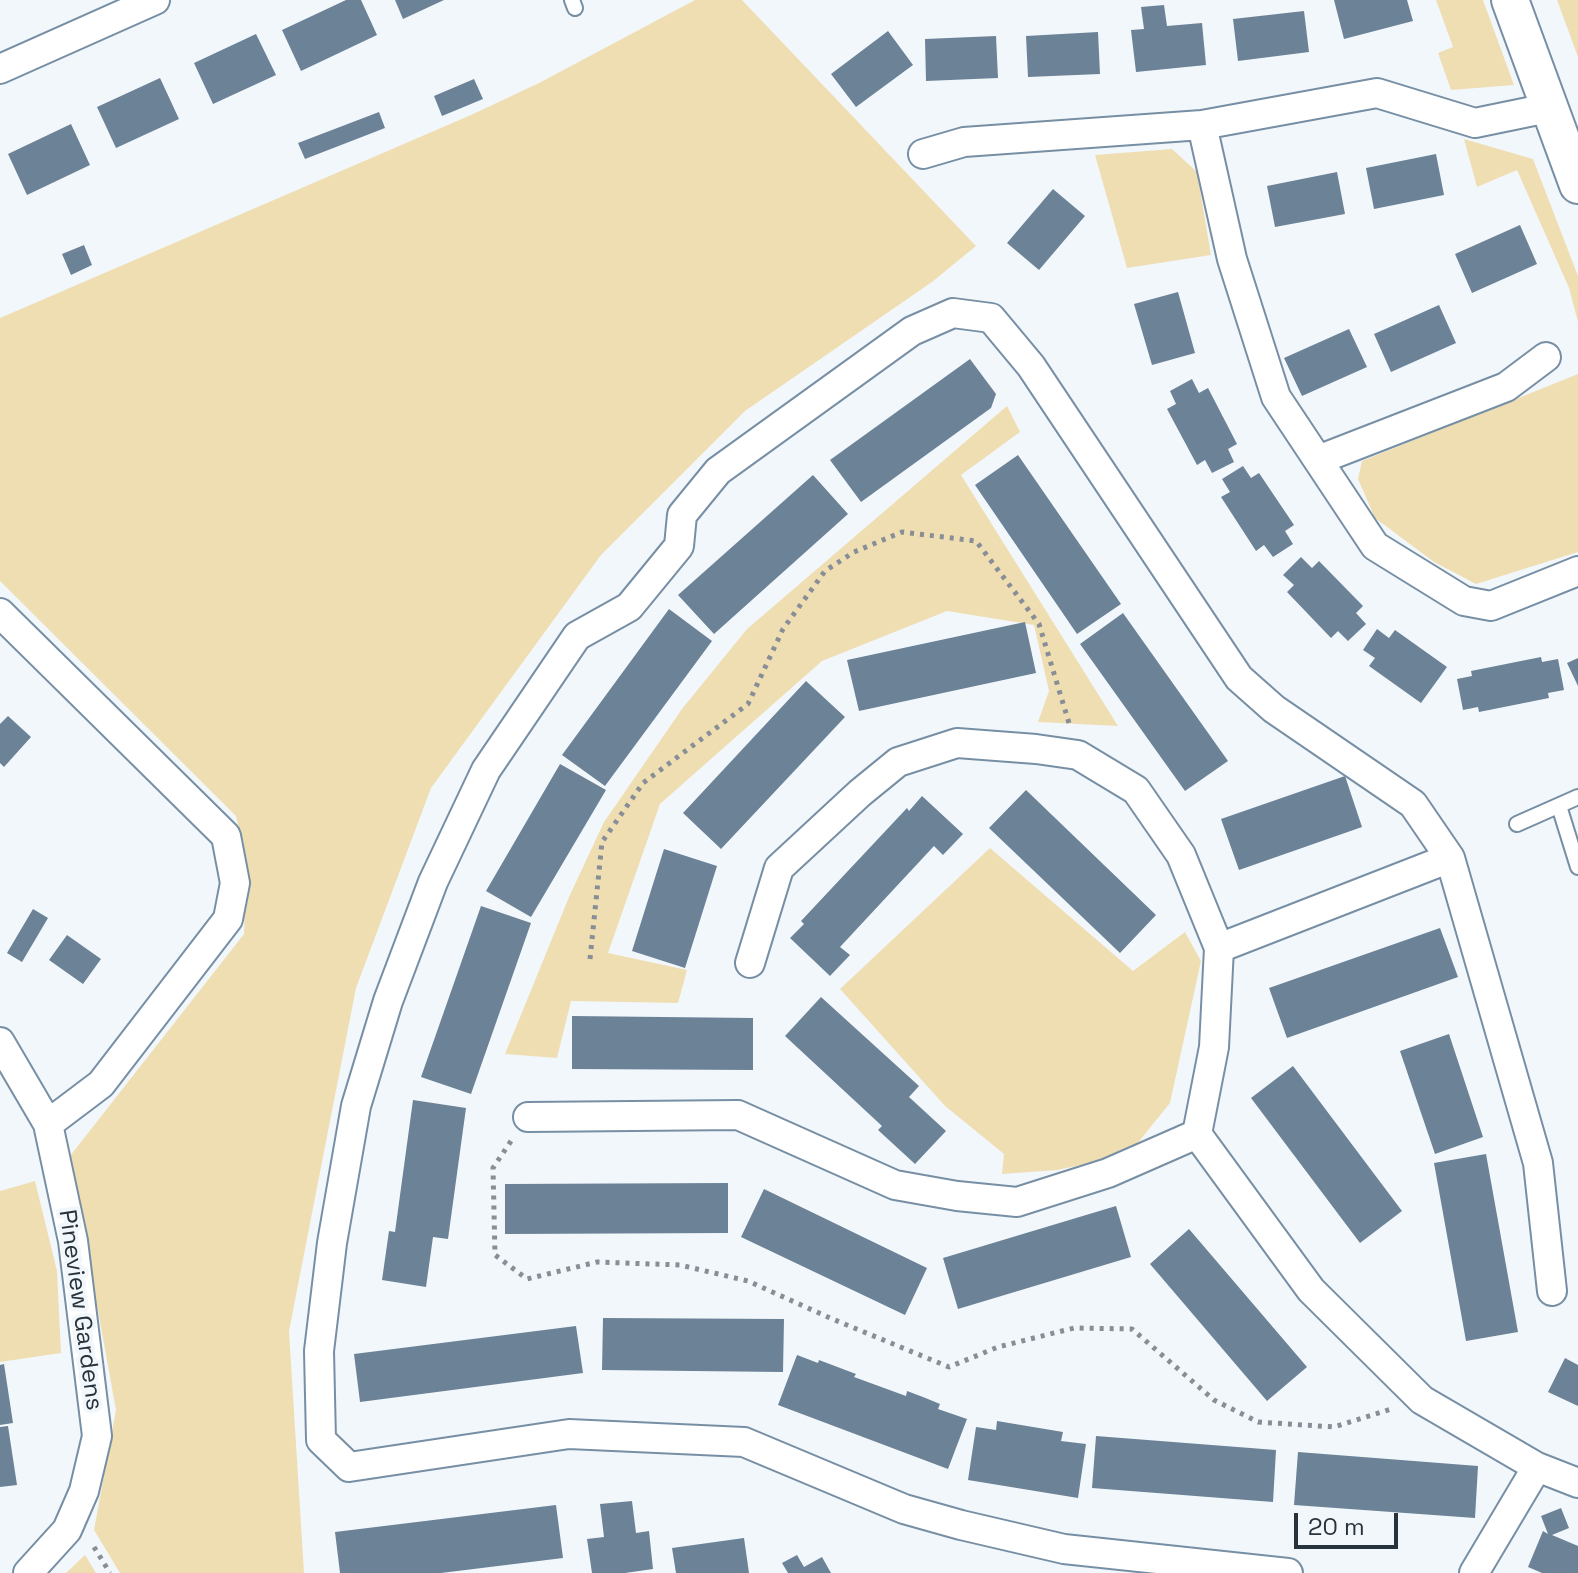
<!DOCTYPE html>
<html>
<head>
<meta charset="utf-8">
<style>
  body { margin:0 }
  #map { position:relative; width:1578px; height:1573px; overflow:hidden; background:#f2f7fc; font-family:"Space Grotesk",sans-serif }
  canvas { display:block }
  .scale { position:absolute; left:1294px; top:1513px; width:104px; height:36px; box-sizing:border-box; border:4px solid #28323b; border-top:0; padding-left:10px; font-size:24px; line-height:28px; white-space:nowrap; color:#28323b; -webkit-text-stroke:6px #f2f7fc; paint-order:stroke }
</style>
</head>
<body>
<div id="map">
<canvas width="1578" height="1573"></canvas>
<div class="scale">20 m</div>
</div>
<script>
const context = document.querySelector('canvas').getContext('2d');
context.lineJoin = 'round';
function fill(path, color) { context.fillStyle = color; context.fill(path, 'evenodd'); }
function stroke(path, color, width, dash) { context.strokeStyle = color; context.lineWidth = width; context.lineCap = dash ? 'butt' : 'round'; context.setLineDash(dash || []); context.stroke(path); }
function drawText(font, color, halo, rows, align = 'center') {
  context.font = font + ' "Space Grotesk",sans-serif'; context.lineWidth = 8; context.setLineDash([]); context.textBaseline = 'middle'; context.strokeStyle = halo; context.fillStyle = color; for (const [text, x, y, turn = 0] of rows) {
    context.save(); context.translate(x, y); context.rotate((+turn || 0) * Math.PI / 180); context.textAlign = isNaN(turn) ? turn : align; if (halo) context.strokeText(text, 0, 0); context.fillText(text, 0, 0); context.restore();
  }
}
const green = new Path2D(`
  M695,0H742L976,246L932,282L745,411L601,555L431,788L356,988L289,1331L304,1573H120L94,1530L116,1410L70,1156L244,934L246,861L236,816L0,581V318L471,115L539,83Z
  M1436,0H1483L1514,85L1451,90L1438,53L1453,47Z
  M1557,0H1578V57Z
  M1464,139L1533,159L1578,276V322L1569,288L1517,170L1477,187Z
  M1172,149L1197,172L1211,255L1127,268L1095,155Z
  M1578,374V552L1476,584L1434,562L1375,518L1358,479L1362,461Z
  M1007,406L1020,432L961,475L1118,726L1038,722L1049,691L1034,625L947,611L822,661L660,804L608,953L687,970L678,1003L571,1001L557,1058L505,1054L569,897L604,822L682,709L747,629Z
  M990,848L1133,971L1185,932L1201,961L1170,1103L1128,1155L1057,1170L1002,1174L1004,1154L945,1106L840,989Z
  M35,1181L57,1271L61,1353L0,1362V1191Z
  M85,1555L96,1573H66Z`);
const building = new Path2D(`
  M346,0H361L377,35L301,71L282,30Z
  M395,0H444L403,19Z
  M1334,0H1407L1413,21L1344,39Z
  M1164,5L1167,26L1202,23L1206,65L1136,72L1131,30L1144,29L1141,7Z
  M1304,11L1309,52L1238,61L1233,19Z
  M888,31L913,65L856,107L831,74Z
  M1098,32L1100,74L1028,77L1026,36Z
  M256,34L276,75L213,104L194,63Z
  M996,36L998,78L926,81L925,39Z
  M160,78L179,119L116,148L97,107Z
  M474,79L483,99L442,116L434,96Z
  M379,112L385,128L305,159L298,143Z
  M71,124L90,165L27,195L8,154Z
  M1436,154L1444,195L1374,209L1366,168Z
  M1337,172L1345,214L1275,227L1267,186Z
  M1053,189L1085,216L1039,270L1007,243Z
  M1520,225L1537,264L1472,293L1455,254Z
  M84,245L92,265L71,275L62,254Z
  M1178,292L1195,353L1152,365L1134,304Z
  M1439,305L1456,343L1391,372L1374,334Z
  M1349,329L1367,367L1302,396L1284,358Z
  M970,359L996,394L991,408L861,502L830,460Z
  M1192,379L1199,393L1208,388L1237,444L1228,449L1234,462L1212,473L1205,460L1197,465L1167,409L1176,404L1170,391Z
  M1018,455L1121,604L1077,634L975,485Z
  M1243,466L1251,478L1259,473L1294,525L1285,531L1293,544L1273,557L1264,545L1256,551L1221,497L1230,492L1222,479Z
  M813,475L848,514L714,634L678,595Z
  M1301,557L1312,568L1319,561L1363,606L1356,613L1366,624L1348,641L1338,631L1331,638L1287,592L1294,585L1283,575Z
  M669,609L712,641L605,786L562,755Z
  M1123,613L1228,761L1185,791L1080,644Z
  M1025,622L1036,673L859,711L847,660Z
  M1377,629L1389,638L1395,630L1447,667L1421,703L1369,666L1375,658L1363,650Z
  M1541,657L1542,662L1558,659L1564,690L1548,693L1549,698L1479,712L1478,707L1463,710L1457,679L1472,676L1471,671Z
  M1578,658V686L1567,663Z
  M806,681L845,717L721,849L683,813Z
  M8,716L31,737L4,767L0,763V724Z
  M560,764L606,790L531,917L486,891Z
  M1345,776L1362,827L1239,870L1221,819Z
  M1026,790L1156,915L1120,953L989,828Z
  M922,796L963,834L943,855L934,846L840,947L850,955L830,976L790,938L804,924L801,921L907,808L909,811Z
  M664,849L717,866L685,968L632,951Z
  M481,906L531,923L471,1094L421,1077Z
  M33,909L48,918L22,962L7,953Z
  M1440,928L1458,977L1287,1038L1269,988Z
  M67,935L101,959L83,984L49,960Z
  M821,997L919,1086L909,1097L946,1131L915,1164L878,1130L882,1126L785,1036Z
  M572,1016L753,1018V1070L572,1069Z
  M1449,1034L1483,1137L1435,1154L1400,1051Z
  M1293,1066L1402,1211L1360,1243L1251,1098Z
  M413,1100L466,1108L448,1239L433,1237L426,1287L382,1280L389,1231L395,1232Z
  M1486,1154L1518,1332L1466,1341L1434,1163Z
  M728,1183V1233L505,1234V1184Z
  M764,1189L927,1268L905,1315L741,1237Z
  M1116,1206L1131,1257L958,1309L943,1258Z
  M1189,1229L1307,1367L1267,1401L1150,1264Z
  M603,1318L784,1319L783,1372L602,1370Z
  M576,1326L583,1373L360,1402L354,1354Z
  M797,1355L818,1363L819,1360L856,1374L854,1377L906,1396L907,1391L923,1397L940,1404L938,1409L967,1419L948,1469L778,1405Z
  M1565,1358L1578,1365V1406L1548,1392Z
  M4,1364L13,1423L0,1425V1365Z
  M997,1421L1063,1432L1061,1441L1086,1444L1078,1498L968,1480L976,1427L996,1430Z
  M8,1426L17,1485L0,1487V1427Z
  M1096,1436L1276,1450L1273,1502L1092,1488Z
  M1298,1452L1478,1466L1475,1518L1294,1505Z
  M632,1501L636,1533L649,1531L653,1569L625,1573H592L587,1539L604,1537L600,1504Z
  M556,1505L563,1558L441,1573H340L335,1532Z
  M1561,1508L1569,1528L1552,1535L1578,1546V1573H1542L1528,1567L1543,1531L1548,1534L1541,1516Z
  M744,1538L749,1573H676L672,1548Z
  M797,1555L804,1567L822,1557L831,1573H788L782,1563Z`);
const path = new Path2D(`
  M590,959L602,842L643,783L748,704L783,629L825,571L854,552L902,532L976,541L1039,624L1069,723
  M511,1141L493,1168L495,1255L527,1279L597,1262L680,1265L748,1281L830,1318L949,1367L998,1347L1074,1328L1132,1329L1214,1400L1258,1422L1334,1427L1391,1409
  M94,1547L110,1573`);
const service = new Path2D(`
  M572,0L575,8
  M1559,806L1578,867
  M1517,824L1578,797`);
const minor = new Path2D(`
  M0,69L155,0
  M1202,125L1232,259L1276,397L1375,546L1464,601L1491,606L1578,571
  M923,154L964,142L1202,125L1377,93L1475,123L1548,108
  M1318,460L1506,387L1546,357
  M0,613L226,836L235,883L228,919L101,1084L48,1124
  M1219,948L1450,858L1538,1163L1552,1291
  M750,963L779,868L860,793L898,762L957,743L1036,749L1078,755L1136,790L1181,855L1219,948L1214,1047L1197,1134L1311,1290L1422,1400L1537,1467L1578,1483
  M0,1042L48,1124L73,1241L97,1436L84,1491L67,1530L28,1573
  M528,1117L738,1115L895,1185L957,1196L1017,1202L1108,1173L1197,1134
  M1288,1573L1064,1549L961,1525L904,1509L744,1442L569,1434L349,1467L321,1440L319,1351L332,1243L356,1106L388,1001L433,882L486,770L577,636L629,607L679,546L682,515L718,471L912,331L953,313L991,318L1031,366L1239,678L1274,709L1413,804L1450,858
  M1474,1573L1537,1467`);
const tertiary = new Path2D(`
  M1510,0L1578,185`);
const streetNames = [
  ["Pineview Gardens",80,1310,82]
];
fill(green, '#f0deb3');
fill(building, '#6b8297');
stroke(service, '#778fa4', 18);
stroke(minor, '#778fa4', 32);
stroke(tertiary, '#778fa4', 40);
stroke(path, '#878e96', 5, [4, 6]);
stroke(service, '#fff', 14);
stroke(minor, '#fff', 28);
stroke(tertiary, '#fff', 36);
drawText('24px', '#28323b', '#f2f7fc', streetNames);
</script>
</body>
</html>
